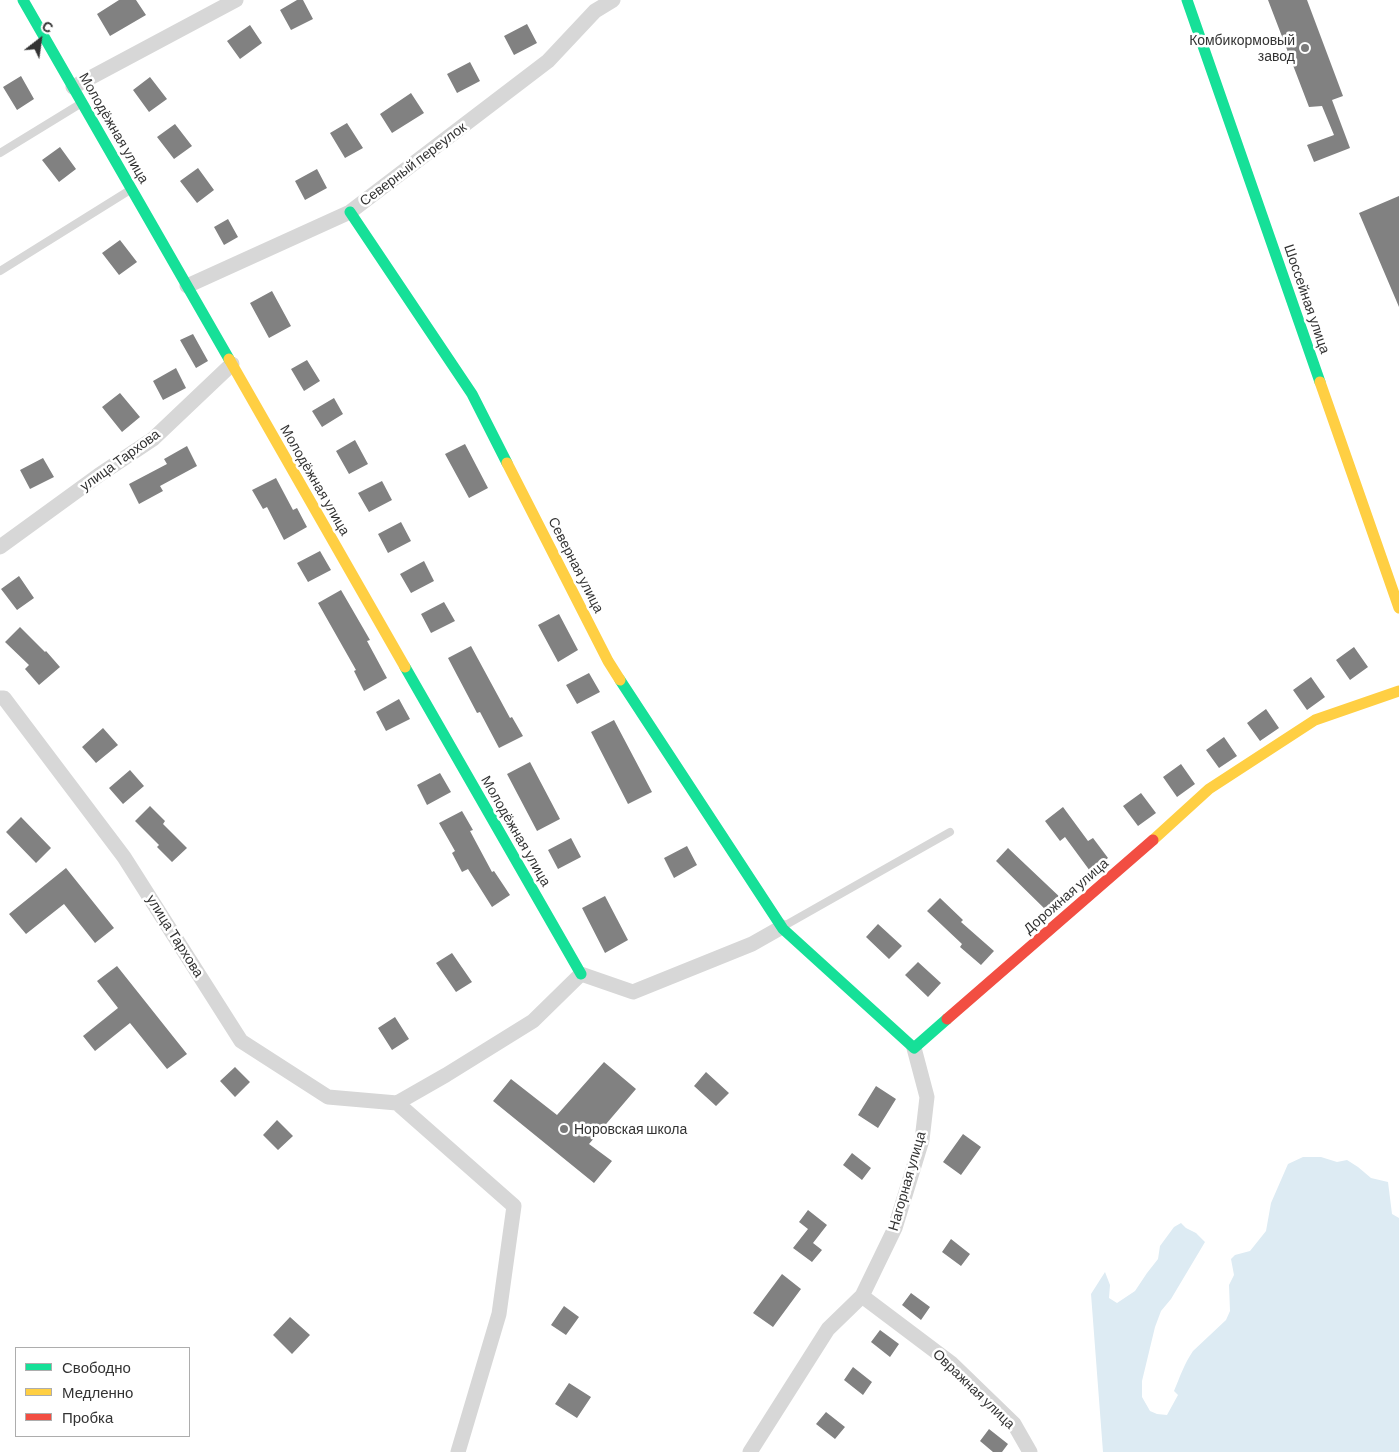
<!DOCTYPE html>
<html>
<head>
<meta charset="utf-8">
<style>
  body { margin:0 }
  #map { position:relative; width:1399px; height:1452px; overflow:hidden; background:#fff; font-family:Barlow,sans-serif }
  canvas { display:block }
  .legend { position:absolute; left:15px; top:1347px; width:175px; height:90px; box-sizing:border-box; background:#fff; border:1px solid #adadad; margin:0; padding:6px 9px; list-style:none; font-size:15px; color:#333 }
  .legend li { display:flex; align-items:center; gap:10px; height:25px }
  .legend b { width:25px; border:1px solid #adadad }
  .north { position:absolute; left:15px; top:15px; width:50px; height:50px; -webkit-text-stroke:4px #fff; paint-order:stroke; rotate:30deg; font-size:14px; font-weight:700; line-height:20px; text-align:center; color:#333 }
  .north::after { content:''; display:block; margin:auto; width:18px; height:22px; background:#333; clip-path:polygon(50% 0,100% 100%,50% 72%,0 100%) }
</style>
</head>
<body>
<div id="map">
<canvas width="1399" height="1452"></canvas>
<ul class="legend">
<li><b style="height:6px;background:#16e098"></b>Свободно</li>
<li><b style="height:6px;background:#ffcf43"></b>Медленно</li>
<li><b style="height:6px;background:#f24e42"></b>Пробка</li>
</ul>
<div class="north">С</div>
</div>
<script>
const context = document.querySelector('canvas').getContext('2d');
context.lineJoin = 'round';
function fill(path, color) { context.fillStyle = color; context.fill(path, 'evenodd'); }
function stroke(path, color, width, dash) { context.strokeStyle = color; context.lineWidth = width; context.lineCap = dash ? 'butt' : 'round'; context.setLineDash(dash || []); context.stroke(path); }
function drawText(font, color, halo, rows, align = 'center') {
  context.font = font + ' Barlow,sans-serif'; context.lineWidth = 5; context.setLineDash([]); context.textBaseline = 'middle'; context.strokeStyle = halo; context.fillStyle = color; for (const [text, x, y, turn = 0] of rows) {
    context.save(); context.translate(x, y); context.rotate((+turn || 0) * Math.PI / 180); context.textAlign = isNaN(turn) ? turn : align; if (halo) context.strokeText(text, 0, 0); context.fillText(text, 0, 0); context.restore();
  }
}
const water = new Path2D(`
  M1303,1157H1321L1337,1162L1347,1160L1358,1167L1371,1178L1388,1182L1392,1214L1399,1218V1452H1103L1091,1294L1105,1272L1110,1285L1109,1298L1117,1303L1135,1291L1147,1273L1158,1259L1160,1246L1174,1227L1181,1223L1186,1228L1196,1233L1205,1242L1171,1299L1161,1311L1155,1327L1142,1381V1397L1150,1411L1157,1414L1167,1415L1178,1395L1174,1391C1180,1377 1184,1364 1193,1351L1226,1320L1230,1311L1229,1285L1234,1275L1231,1259L1235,1255L1250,1251L1266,1231L1271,1203L1288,1164Z`);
const building = new Path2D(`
  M119,0H136L146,15L110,36L97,14Z
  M297,0H303L313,19L291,30L280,10Z
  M1268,0H1307L1343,96L1332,100L1350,148L1314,162L1307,145L1334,135L1322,106L1309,107Z
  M527,24L537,43L514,55L504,36Z
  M250,25L262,43L240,59L227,41Z
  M470,62L480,81L457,93L447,74Z
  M21,76L34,99L17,110L3,87Z
  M150,77L167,99L149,112L133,90Z
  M411,93L424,113L392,133L380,114Z
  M347,123L363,148L345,158L330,133Z
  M175,124L192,146L174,159L157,137Z
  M60,147L76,169L59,182L42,160Z
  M198,168L214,190L197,203L180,181Z
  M317,169L327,188L305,200L295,181Z
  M1399,196V307L1359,213Z
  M228,219L238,237L224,245L214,227Z
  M120,240L137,262L119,275L102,253Z
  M272,291L291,326L269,338L250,303Z
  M193,334L208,361L196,368L180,340Z
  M307,360L320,381L304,391L291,369Z
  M176,368L186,388L163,400L153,381Z
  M120,393L140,417L122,432L102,407Z
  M334,398L343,414L322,427L312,411Z
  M355,440L368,464L349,474L336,451Z
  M465,444L488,488L469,498L445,454Z
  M187,446L197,466L160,486L163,491L139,504L129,484L167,464L164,459Z
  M43,458L54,477L30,489L20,470Z
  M276,478L293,510L297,508L307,527L284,540L267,507L263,509L252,490Z
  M382,481L392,500L369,512L358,493Z
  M401,522L411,541L388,553L378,534Z
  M320,551L331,570L308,582L297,563Z
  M424,561L434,581L411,593L400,574Z
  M19,576L34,598L17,610L1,589Z
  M341,590L370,640L367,641L387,678L364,691L354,671L356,670L318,603Z
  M444,602L455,621L431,633L421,614Z
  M559,614L578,650L558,662L538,625Z
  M20,627L45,652L46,651L60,667L39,685L25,669L29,665L5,642Z
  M471,646L510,718L512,717L523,736L499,748L480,712L477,713L448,658Z
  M1354,647L1368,667L1350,680L1336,660Z
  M589,673L600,692L577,704L566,685Z
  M1311,677L1325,697L1307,710L1293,690Z
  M399,699L410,719L386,731L376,712Z
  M1266,709L1279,728L1260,741L1247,723Z
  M614,720L652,792L628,804L591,732Z
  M103,728L118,745L96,763L82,747Z
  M1224,737L1237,756L1219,768L1206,750Z
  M530,762L560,819L537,831L507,774Z
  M1181,764L1195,784L1177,797L1163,777Z
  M130,770L144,786L123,804L109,788Z
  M440,773L451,792L427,805L417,785Z
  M1141,793L1156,813L1138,826L1123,806Z
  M150,806L165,821L163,824L187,848L172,862L157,847L159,845L135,821Z
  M1063,807L1088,841L1093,838L1108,858L1090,871L1065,837L1060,841L1045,821Z
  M462,811L473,830L470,831L492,872L494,871L510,895L492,907L468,869L462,872L452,853L455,851L439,823Z
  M21,817L51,848L36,863L6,832Z
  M571,838L581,857L558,869L548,850Z
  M687,846L697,865L674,878L664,858Z
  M1008,848L1064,901L1050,914L996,861Z
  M66,868L114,928L95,943L64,904L26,934L9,914Z
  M605,896L628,940L605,953L582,908Z
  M940,898L963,920L961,922L994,951L981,965L960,947L962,944L927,911Z
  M878,924L902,946L889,959L866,937Z
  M452,953L472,982L456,992L436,963Z
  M918,962L941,983L928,997L905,975Z
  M117,966L187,1054L167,1069L130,1023L95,1051L83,1036L118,1008L97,981Z
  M395,1017L409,1039L392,1050L378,1028Z
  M604,1062L636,1089L589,1144L612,1161L594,1183L493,1101L511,1079L557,1115Z
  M235,1067L250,1082L235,1097L220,1081Z
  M706,1072L729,1093L716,1106L694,1086Z
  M876,1086L896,1099L878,1128L858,1115Z
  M277,1120L293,1136L278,1150L263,1135Z
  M963,1134L981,1147L961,1175L943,1162Z
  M852,1153L871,1168L862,1180L843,1165Z
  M808,1210L827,1225L813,1243L822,1250L812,1262L793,1248L808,1229L799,1222Z
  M951,1239L970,1254L961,1266L942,1252Z
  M782,1274L801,1289L773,1327L753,1313Z
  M911,1293L930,1307L921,1320L902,1305Z
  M564,1306L579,1317L566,1335L551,1325Z
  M290,1317L310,1335L292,1354L273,1335Z
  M880,1330L899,1344L890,1357L871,1342Z
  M853,1367L872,1382L863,1395L844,1380Z
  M569,1383L591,1397L577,1418L555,1404Z
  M826,1412L845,1427L835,1439L816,1424Z
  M989,1429L1008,1444L1002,1452H993L980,1441Z`);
const lane = new Path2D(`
  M0,153L80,104
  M0,271L130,190
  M784,926L950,832`);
const street = new Path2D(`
  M73,87L236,0
  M187,286L350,212L548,61L595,11L613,0
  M0,547L99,475L153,439L232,364
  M0,698H4L124,857L241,1041L328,1097L397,1103
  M397,1103L446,1075L533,1021L581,974L633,992L752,944L782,927
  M397,1103L514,1206L499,1314L458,1452
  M862,1296L951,1363L1014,1424L1030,1452
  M750,1452L828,1329L862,1296L895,1228L922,1140L927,1097L914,1048`);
const fast = new Path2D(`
  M23,0L229,359
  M1187,0L1320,382
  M350,212L472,394L507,463
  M405,667L581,974
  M620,680L783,929L914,1048L947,1019`);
const slow = new Path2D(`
  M229,359L405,667
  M1320,382L1399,608
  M507,463L608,661L620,680
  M1153,840L1209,789L1315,720L1399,691`);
const jam = new Path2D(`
  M947,1019L1153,840`);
const markers = [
  [1305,48,5,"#7a7a7a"],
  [564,1129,5,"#7a7a7a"]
];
const poiNames = [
  ["Комбикормовый",1295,40],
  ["завод",1295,56],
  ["Норовская школа",574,1129,"left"]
];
const streetNames = [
  ["Молодёжная улица",114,128,60],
  ["Северный переулок",413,164,-37],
  ["Шоссейная улица",1307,299,71],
  ["улица Тархова",120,460,-36],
  ["Молодёжная улица",315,480,60],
  ["Северная улица",576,565,63],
  ["Молодёжная улица",516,831,60],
  ["Дорожная улица",1066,896,-41],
  ["улица Тархова",175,936,58],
  ["Нагорная улица",907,1181,-74],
  ["Овражная улица",974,1389,44]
];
fill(water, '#ddebf3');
fill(building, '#818181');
stroke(lane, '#d7d7d7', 8);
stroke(street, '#d7d7d7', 15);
stroke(fast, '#16e098', 11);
stroke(slow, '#ffcf43', 11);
stroke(jam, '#f24e42', 11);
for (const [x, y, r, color] of markers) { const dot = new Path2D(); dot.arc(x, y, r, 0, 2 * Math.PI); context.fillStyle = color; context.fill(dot); stroke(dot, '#fff', 2); }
drawText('14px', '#333', '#fff', poiNames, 'right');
drawText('14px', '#333', '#fff', streetNames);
</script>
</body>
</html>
